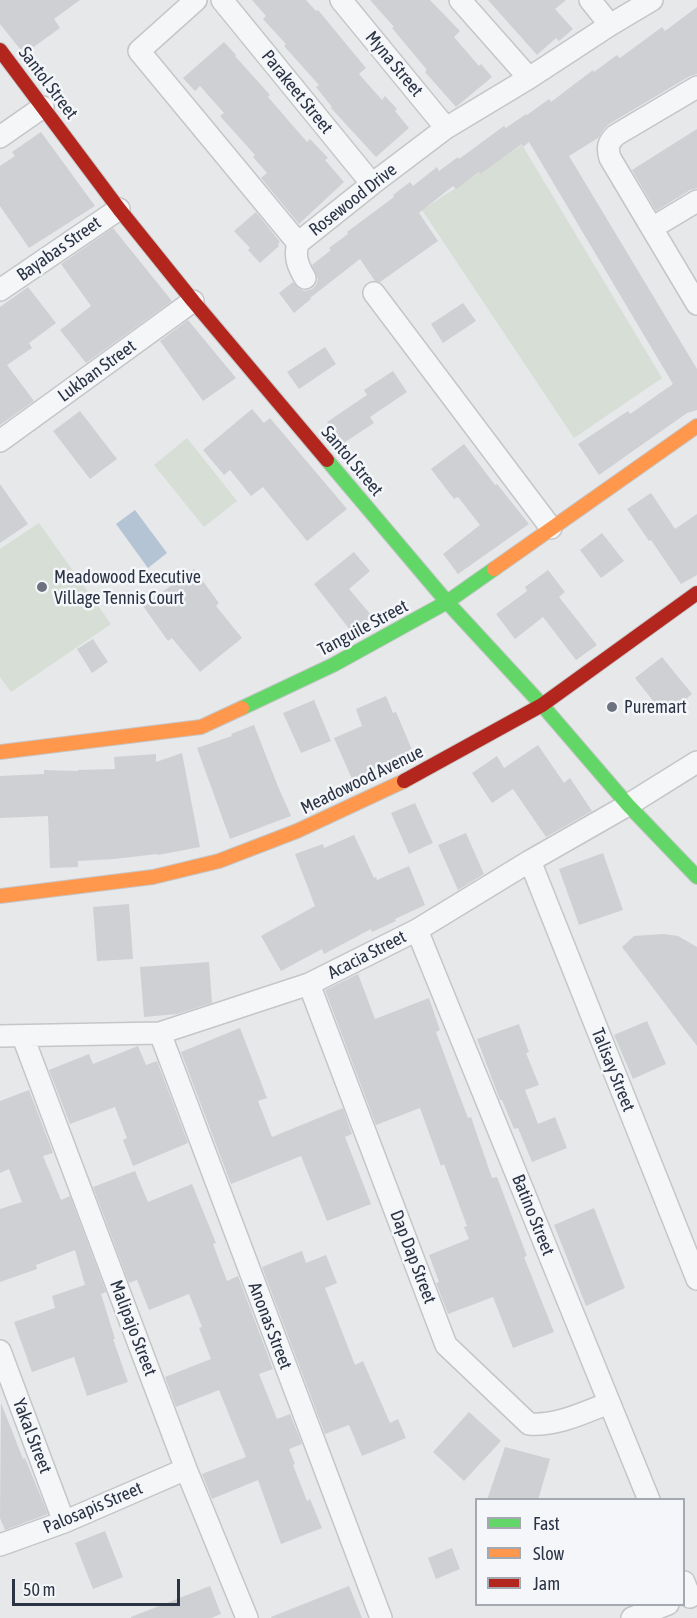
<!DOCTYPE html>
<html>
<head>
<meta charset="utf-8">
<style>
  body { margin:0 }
  #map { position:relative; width:697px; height:1618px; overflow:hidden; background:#e6e8ea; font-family:"Asap Condensed",sans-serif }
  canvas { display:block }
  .legend { position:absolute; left:475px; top:1498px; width:210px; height:108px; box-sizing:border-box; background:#f4f6f9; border:2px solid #a4a8b1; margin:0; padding:8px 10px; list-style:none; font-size:18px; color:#2b3445 }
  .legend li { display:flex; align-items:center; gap:12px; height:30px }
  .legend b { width:30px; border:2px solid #a4a8b1 }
  .scale { position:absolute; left:12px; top:1579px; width:168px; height:27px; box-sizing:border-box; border:3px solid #2b3445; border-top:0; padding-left:8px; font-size:18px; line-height:21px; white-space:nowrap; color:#2b3445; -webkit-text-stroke:4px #f4f6f9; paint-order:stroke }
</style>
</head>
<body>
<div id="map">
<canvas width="697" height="1618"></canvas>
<ul class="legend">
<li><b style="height:8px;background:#63d668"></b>Fast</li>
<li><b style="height:8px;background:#ff974d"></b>Slow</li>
<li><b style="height:8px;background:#b3261e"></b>Jam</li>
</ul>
<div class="scale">50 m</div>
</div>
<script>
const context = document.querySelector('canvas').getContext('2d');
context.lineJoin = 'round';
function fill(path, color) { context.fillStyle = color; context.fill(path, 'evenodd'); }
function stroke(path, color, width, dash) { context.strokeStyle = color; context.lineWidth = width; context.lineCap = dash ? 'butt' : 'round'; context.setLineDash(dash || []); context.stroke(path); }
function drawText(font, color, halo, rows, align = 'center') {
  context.font = font + ' "Asap Condensed",sans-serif'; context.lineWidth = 5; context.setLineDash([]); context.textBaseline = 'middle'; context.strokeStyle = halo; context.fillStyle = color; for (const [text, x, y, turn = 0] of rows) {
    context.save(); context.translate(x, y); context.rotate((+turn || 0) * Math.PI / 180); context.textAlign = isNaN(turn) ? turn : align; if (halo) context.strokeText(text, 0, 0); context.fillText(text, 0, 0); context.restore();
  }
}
const green = new Path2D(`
  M522,145L662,378L574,438L422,210Z
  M187,438L237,501L204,527L154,465Z
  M39,523L111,624L11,692L0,677V549Z`);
const water = new Path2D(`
  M135,510L167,553L148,568L116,524Z`);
const building = new Path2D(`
  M0,0H80L54,19L60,28L24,54L0,24Z
  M252,0H306L316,11L318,10L366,68L359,74L382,100L385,96L397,109L395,111L409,128L376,157L331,108L332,107L316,87L319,85L284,46L286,44L263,19L266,16Z
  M370,0H430L460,31L454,37L479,66L481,64L492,77L456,107L425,72L427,70L392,28L394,27Z
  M488,0H566L555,9L573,29L559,41L556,38L537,55Z
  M697,7V74L690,76L609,124L603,130L598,138L569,156L697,369V410L687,413L599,475L578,444L628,411L630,414L673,384L529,142L523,147L522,144L480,174L479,172L456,189L453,186L419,213L438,241L380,282L375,281L360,259L310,298L311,299L294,313L279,293L293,282L299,289L305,291L312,289L316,285L318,279L312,265L331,250L329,248L348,234L347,232L394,197L393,195L410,182L413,186L437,167L439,171L458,157L459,159L504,126L506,128L526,114L527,115L549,99L551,102L593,70L594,72L617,55L620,58L662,27L665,31Z
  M224,42L236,55L235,56L270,95L268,97L307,142L310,139L328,158L325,160L344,182L299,224L261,178L267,173L253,157L255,155L220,116L224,113L200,86L195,91L183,78Z
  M697,129V188L690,190L656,211L632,170Z
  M41,132L95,206L29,248L0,206V166L15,156L12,152Z
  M256,212L280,242L278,244L279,246L260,263L248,250L250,248L234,231Z
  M113,228L172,301L86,363L60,330L91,306L61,264Z
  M28,287L56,323L29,343L32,348L7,365L34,401L0,425V307Z
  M463,303L476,321L443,343L431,324Z
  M188,320L236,378L203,401L160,341Z
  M325,347L336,364L299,389L287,372Z
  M393,371L407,392L370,417L374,423L342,444L327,422L367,395L364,390Z
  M252,409L264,423L270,418L347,509L307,541L263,487L251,496L230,470L224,475L203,450Z
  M80,411L117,459L90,479L53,431Z
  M464,444L495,485L497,484L529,524L458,574L443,554L480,525L458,497L454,499L431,469Z
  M0,484L28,524L0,543Z
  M651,493L675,529L697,514V575L681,584L651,540L649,541L627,509Z
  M602,533L624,561L601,578L580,550Z
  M354,552L370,571L349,589L377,622L354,635L314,584Z
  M194,569L219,603L216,606L242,638L200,672L172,638L168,641L143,606Z
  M548,570L565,592L559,597L597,645L576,660L543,617L515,639L496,614L527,591L525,587Z
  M93,639L108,662L92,673L77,649Z
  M662,657L692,694L665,716L635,678Z
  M386,696L393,713L396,712L413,752L352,779L334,738L362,726L356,709Z
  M314,700L331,741L301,753L283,713Z
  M254,725L277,784L291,816L230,839L197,748L232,736L231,734Z
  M538,745L564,783L570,778L592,811L546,837L513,789L492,803L472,773L497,756L504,768Z
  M182,753L200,847L158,855L157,854L114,859L78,861V867L50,868L48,816L0,818V776L44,774V770L78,771V770L115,769L114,757L156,754V762Z
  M415,803L433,843L409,854L391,813Z
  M466,833L484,874L458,890L438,845Z
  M354,835L374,878L376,877L377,880L409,866L425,905L395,919L396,921L372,932L371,929L324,954L322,949L281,971L261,936L315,906L295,854L323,844L324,848Z
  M603,853L623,910L579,925L559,869Z
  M129,904L133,959L97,961L93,907Z
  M663,934L678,936L697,947V1046L622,947L634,936Z
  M209,962L212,1003L177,1014L144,1017L140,967Z
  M358,974L375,1019L429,998L440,1030L436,1032L457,1089L468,1118L471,1117L492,1178L497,1177L527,1256L524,1257L554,1332L513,1348L493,1297L448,1314L436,1283L439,1282L429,1255L469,1239L464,1227L467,1226L444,1164L441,1166L420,1108L376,1125L325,990Z
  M647,1021L666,1064L633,1079L614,1035Z
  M519,1024L529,1052L526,1053L539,1085L525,1090L538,1124L555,1117L567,1148L532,1162L518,1128L514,1129L502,1100H500L477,1039Z
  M240,1028L267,1098L258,1101L272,1137L343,1108L352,1134L345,1137L371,1204L327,1221L301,1156L231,1184L181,1052Z
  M138,1046L146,1065L157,1061L188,1143L133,1166L123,1140L127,1138L115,1107L70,1124L49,1070L89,1054L93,1064Z
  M29,1090L53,1153L43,1156L61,1200L70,1196L106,1292L101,1294L115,1339H113L128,1382L87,1396L74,1357L32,1372L14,1322L55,1308L52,1296L85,1285L75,1250L36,1265L37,1269L0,1282V1209L22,1202L9,1169L0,1173V1101Z
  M135,1171L148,1202L192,1184L216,1243L213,1244L227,1281L238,1276L273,1369L259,1374L277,1419L290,1414L302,1444L289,1449L295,1464L293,1465L307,1501L310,1499L322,1528L281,1544L258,1480L212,1499L202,1474L246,1457L219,1390L176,1407L165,1377L211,1359L199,1328L202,1327L189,1294L149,1310L137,1280L129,1283L93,1187Z
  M594,1208L625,1288L586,1306L554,1225Z
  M302,1251L306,1263L326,1255L337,1283L325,1288L355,1365L363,1361L390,1423L398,1419L406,1438L362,1456L349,1425L325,1434L262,1267Z
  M1,1403L23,1459L25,1458L48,1514L5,1530L0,1518Z
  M469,1412L501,1441L464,1481L433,1452Z
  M505,1447L550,1459L538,1500H487Z
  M105,1531L123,1577L93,1589L75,1543Z
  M452,1548L460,1569L436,1579L428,1558Z
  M210,1586L221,1614L211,1618H131V1617Z
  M349,1586L362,1618H271V1617Z`);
const street = new Path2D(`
  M196,0L139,51L298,243L372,184L446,128L529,78L610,25L652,0
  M222,0L372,184
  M341,0L446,128
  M460,0L529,78
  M590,0L610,25
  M697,87L616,135C608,142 607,148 610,158L697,304
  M0,137L43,107
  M652,228L697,201
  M298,243C294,257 298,266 305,278
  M0,290L119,209
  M374,293L551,528
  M0,441L193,301
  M530,861L697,1279
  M417,930L649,1500
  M309,984L446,1345L529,1424C557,1426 583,1413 609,1403
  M160,1033L381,1618
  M0,1036L160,1033L309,984L417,930L530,861L628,805L697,762
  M23,1037L186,1469L247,1618
  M0,1351L64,1522
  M0,1545L64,1522L186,1469
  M684,1582L690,1597
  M632,1618L668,1604`);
const fast = new Path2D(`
  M327,460L447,602L542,705L628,805L697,877
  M242,708L333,665L447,602L494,569`);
const slow = new Path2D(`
  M494,569L697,426
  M0,752L201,727L242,708
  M0,896L153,877L219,861L297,831L404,781`);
const jam = new Path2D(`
  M0,50L119,209L193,301L327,460
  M404,781L542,705L697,593`);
const markers = [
  [42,587,6,"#6c737f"],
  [612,707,6,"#6c737f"]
];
const streetNames = [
  ["Myna Street",394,64,50],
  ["Santol Street",48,83,53],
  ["Parakeet Street",297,92,51],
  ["Rosewood Drive",353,200,-38],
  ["Bayabas Street",59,249,-35],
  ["Lukban Street",97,371,-36],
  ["Santol Street",352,461,50],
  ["Tanguile Street",363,628,-28],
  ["Meadowood Avenue",362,780,-26],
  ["Acacia Street",367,955,-27],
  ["Talisay Street",613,1070,68],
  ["Batino Street",533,1215,68],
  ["Dap Dap Street",413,1257,69],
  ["Anonas Street",270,1326,69],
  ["Malipajo Street",133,1328,69],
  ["Yakal Street",32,1436,69],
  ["Palosapis Street",93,1508,-23]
];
const poiNames = [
  ["Meadowood Executive",54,577],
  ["Village Tennis Court",54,598],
  ["Puremart",624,707]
];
fill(green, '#d6ded6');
fill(water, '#b4c4d5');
fill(building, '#ced0d3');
stroke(street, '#c4c6c8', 24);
stroke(fast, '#c4c6c8', 16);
stroke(slow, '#c4c6c8', 16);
stroke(jam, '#c4c6c8', 16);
stroke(street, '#f5f6f7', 21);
stroke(fast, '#63d668', 14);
stroke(slow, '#ff974d', 14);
stroke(jam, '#b3261e', 14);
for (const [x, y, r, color] of markers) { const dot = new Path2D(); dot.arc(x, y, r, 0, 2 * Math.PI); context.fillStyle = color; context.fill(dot); stroke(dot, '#f4f6f9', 2); }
drawText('18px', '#2b3445', '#f4f6f9', streetNames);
drawText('18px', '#2b3445', '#f4f6f9', poiNames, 'left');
</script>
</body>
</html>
